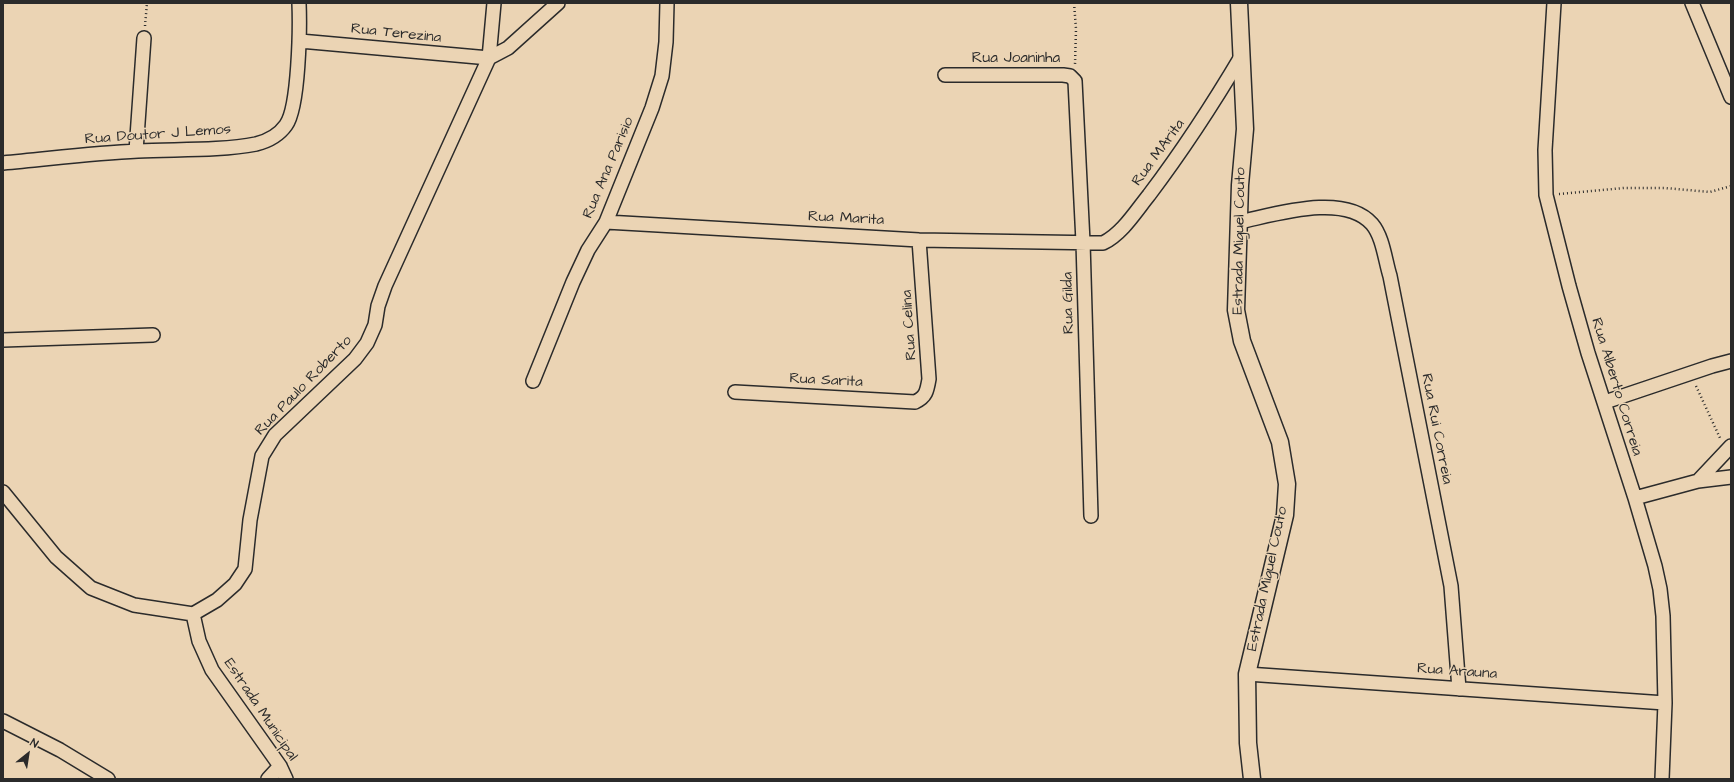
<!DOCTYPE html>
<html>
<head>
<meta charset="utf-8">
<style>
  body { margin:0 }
  #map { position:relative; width:1734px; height:782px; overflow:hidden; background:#ebd4b4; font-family:"Architects Daughter",sans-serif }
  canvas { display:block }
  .frame { position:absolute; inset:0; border:4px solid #2b2b2b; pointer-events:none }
  .north { position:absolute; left:8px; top:734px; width:40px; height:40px; -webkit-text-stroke:3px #ebd4b4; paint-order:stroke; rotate:30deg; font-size:11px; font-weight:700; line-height:16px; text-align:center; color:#2b2b2b }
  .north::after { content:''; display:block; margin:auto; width:14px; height:18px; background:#2b2b2b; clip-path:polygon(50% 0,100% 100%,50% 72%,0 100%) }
</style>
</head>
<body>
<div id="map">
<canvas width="1734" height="782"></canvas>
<div class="frame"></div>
<div class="north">N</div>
</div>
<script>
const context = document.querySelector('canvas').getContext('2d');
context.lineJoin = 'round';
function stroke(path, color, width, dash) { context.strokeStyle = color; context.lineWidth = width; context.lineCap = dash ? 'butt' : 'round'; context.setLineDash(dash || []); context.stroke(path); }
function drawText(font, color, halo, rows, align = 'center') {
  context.font = font + ' "Architects Daughter",sans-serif'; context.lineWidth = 3; context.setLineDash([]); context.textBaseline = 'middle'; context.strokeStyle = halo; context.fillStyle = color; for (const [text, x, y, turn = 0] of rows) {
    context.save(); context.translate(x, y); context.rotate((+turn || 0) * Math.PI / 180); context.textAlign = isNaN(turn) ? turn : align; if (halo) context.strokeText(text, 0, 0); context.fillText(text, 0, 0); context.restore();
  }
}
const path = new Path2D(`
  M1074,3L1076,29L1075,64
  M145,26L147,3
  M1559,194L1624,188H1665L1710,192L1731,186
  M1696,386L1720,438`);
const minor = new Path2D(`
  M1554,3L1545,150L1546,195L1569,286L1588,353L1635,498L1655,566L1660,589L1663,616L1665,703L1662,779
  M1692,3L1731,97
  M300,41L489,58L508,48L558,3
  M945,75H1063L1070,76L1075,81L1083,242L1091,516
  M136,151L144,38
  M3,163C48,159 93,153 138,151C175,149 220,151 256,144C268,141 279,135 286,125C299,107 300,27 299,3
  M606,222L919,240L1103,243C1122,234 1136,211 1149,195C1183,150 1213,104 1242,55
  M1239,222C1274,215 1344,192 1372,224C1383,237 1385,260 1390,276L1451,586L1459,689
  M3,340L153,335
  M533,381L573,282L588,250L606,222L652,108L662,76L666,42L667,3
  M735,392L915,402C926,397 927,391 929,379L919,240
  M1605,402L1712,366L1731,361
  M1698,481L1731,446
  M3,492L56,557L91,588L134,605L193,614
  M1635,498L1698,481L1731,477
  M193,614L217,600L235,584L245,569L250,520L262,456L275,435L355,359L367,343L375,325L378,306L385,286L489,58L494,3
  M193,614L199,641L212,670L280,766L286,779
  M1247,674L1665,703
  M3,721L60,750L108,779
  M268,779L280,766`);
const tertiary = new Path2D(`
  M1239,3L1245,129L1240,185L1236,310L1242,341L1280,442L1287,484L1285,515L1247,674L1248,743L1252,779`);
const streetNames = [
  ["Rua Terezina",396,34,6],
  ["Rua Joaninha",1016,59],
  ["Rua Doutor J Lemos",158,135,-4],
  ["Rua MArita",1159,153,-54],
  ["Rua Ana Parisio",609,168,-67],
  ["Rua Marita",846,219,3],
  ["Estrada Miguel Couto",1240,241,-89],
  ["Rua Gilda",1069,303,-91],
  ["Rua Celina",910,325,-94],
  ["Rua Sarita",826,381,3],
  ["Rua Paulo Roberto",304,386,-46],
  ["Rua Alberto Correia",1616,387,73],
  ["Rua Rui Correia",1436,429,79],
  ["Estrada Miguel Couto",1268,579,-78],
  ["Rua Arauna",1457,672,4],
  ["Estrada Municipal",260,710,56]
];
stroke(minor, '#2b2b2b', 16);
stroke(tertiary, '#2b2b2b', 19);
stroke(path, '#2b2b2b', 2.5, [1, 3]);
stroke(minor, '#ebd4b4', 13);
stroke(tertiary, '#ebd4b4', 16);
drawText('15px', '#2b2b2b', '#ebd4b4', streetNames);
</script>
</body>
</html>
